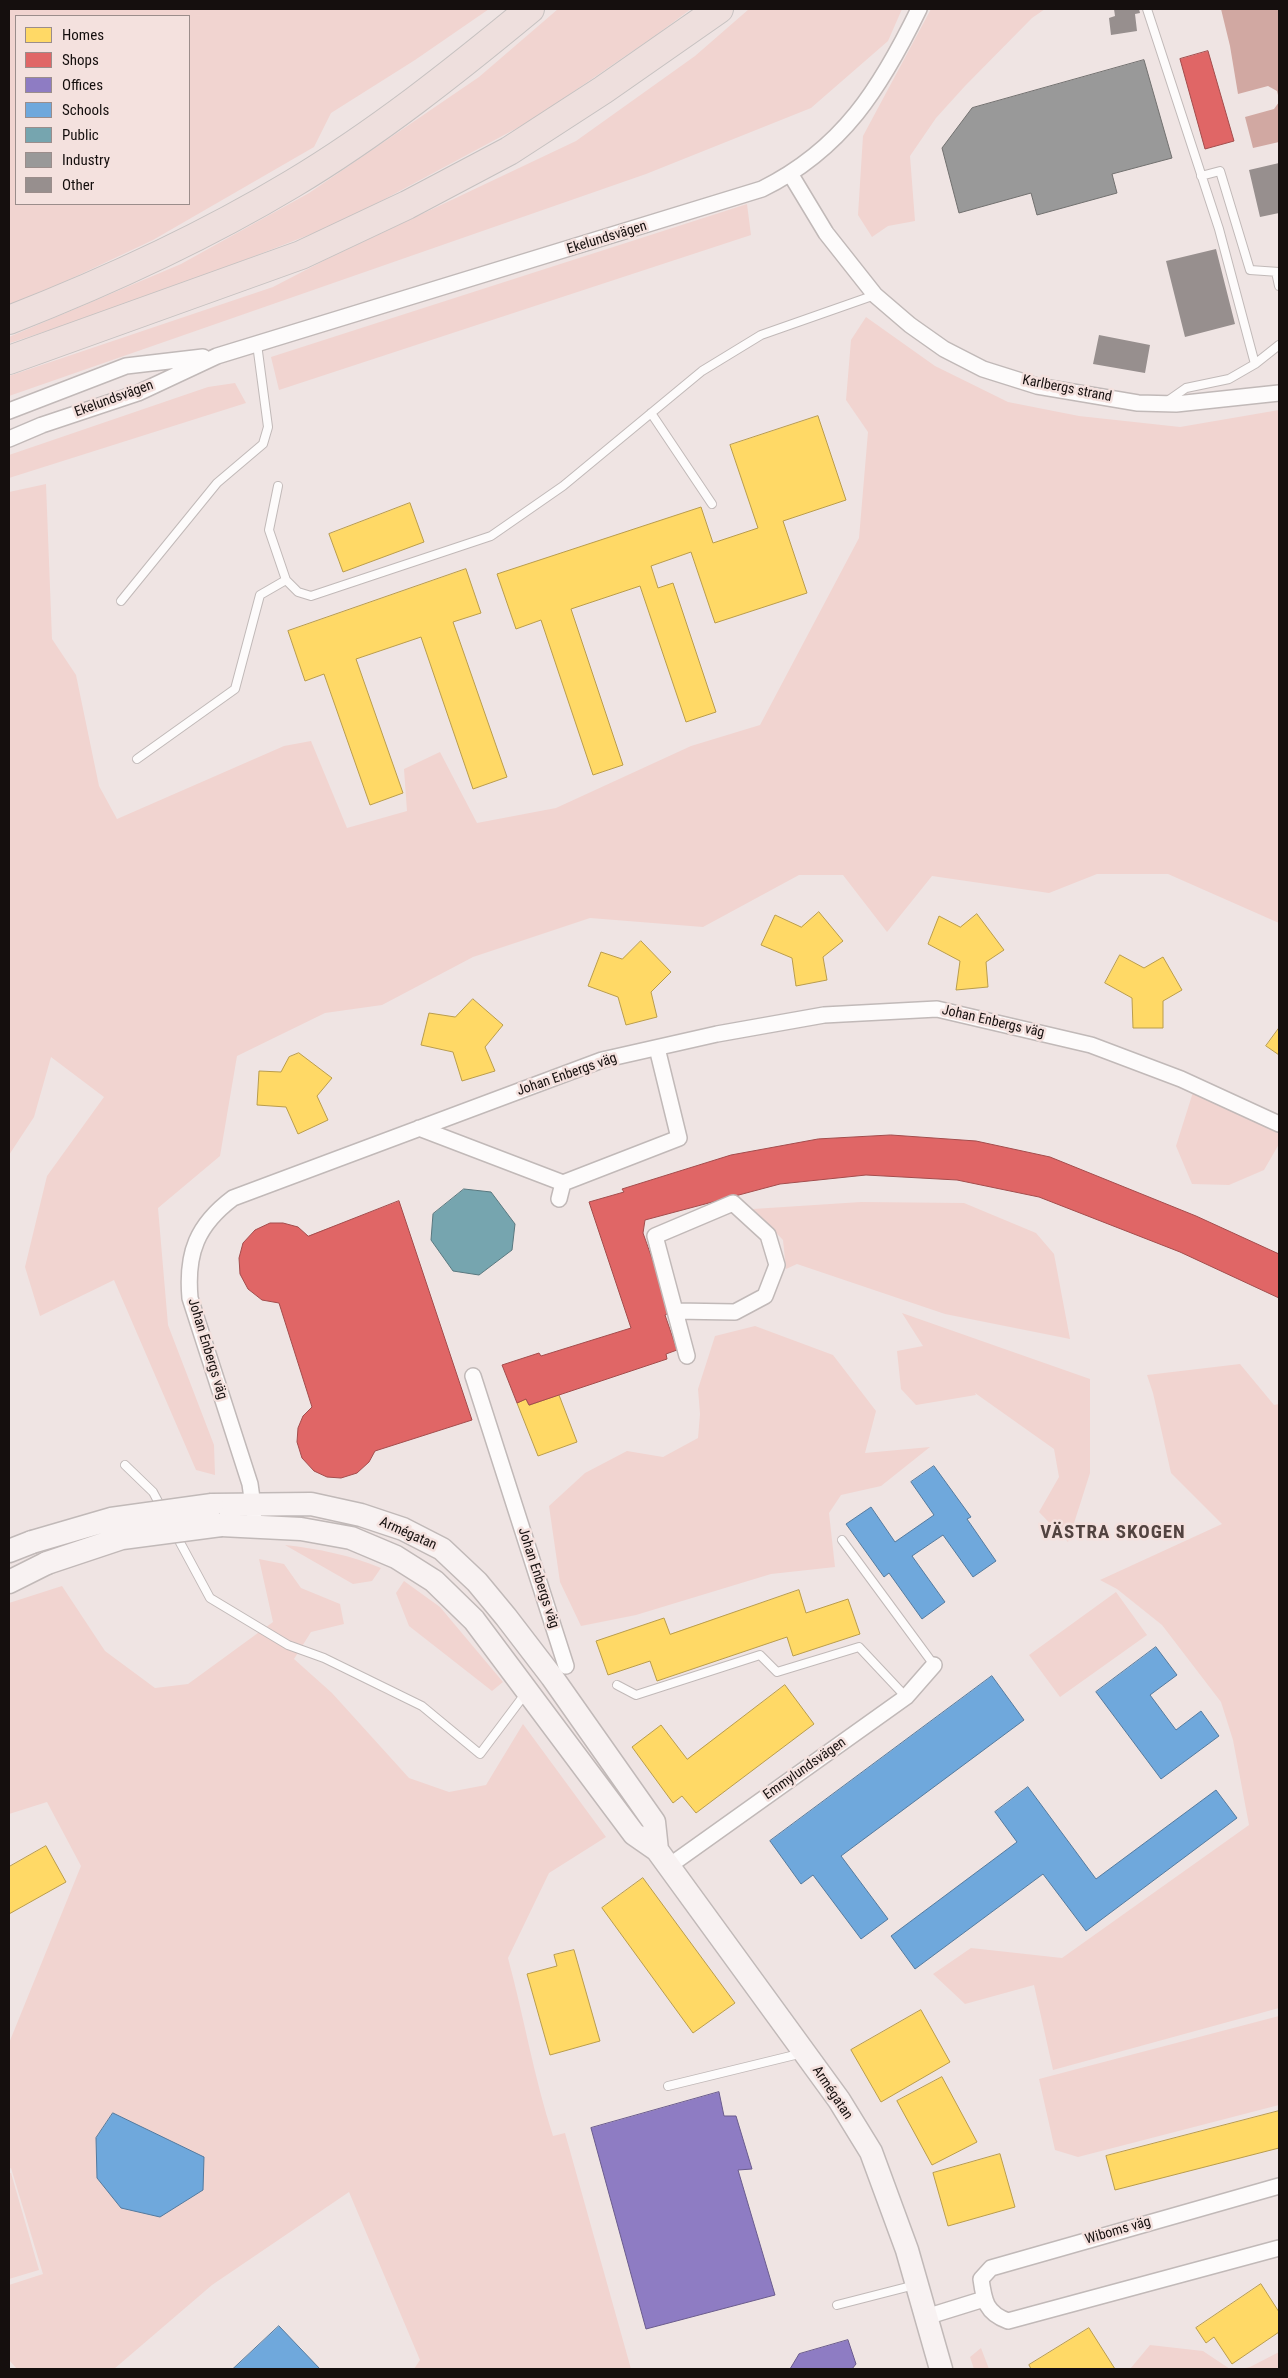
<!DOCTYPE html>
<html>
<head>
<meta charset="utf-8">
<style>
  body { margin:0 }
  #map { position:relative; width:1288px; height:2378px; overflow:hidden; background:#efe4e3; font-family:"Roboto Condensed",sans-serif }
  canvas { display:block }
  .frame { position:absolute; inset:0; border:10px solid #150f0e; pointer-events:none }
  .legend { position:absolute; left:15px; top:15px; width:175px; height:190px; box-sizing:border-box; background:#f4e1de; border:1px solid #9b8d8b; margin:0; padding:6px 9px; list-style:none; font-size:15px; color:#150f0e }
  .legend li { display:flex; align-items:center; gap:10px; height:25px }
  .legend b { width:25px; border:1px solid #9b8d8b }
</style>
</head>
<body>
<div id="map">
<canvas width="1288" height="2378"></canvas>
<div class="frame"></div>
<ul class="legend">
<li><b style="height:14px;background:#ffd966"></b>Homes</li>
<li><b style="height:14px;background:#e06666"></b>Shops</li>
<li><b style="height:14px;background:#8e7cc3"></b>Offices</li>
<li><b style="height:14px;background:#6fa8dc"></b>Schools</li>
<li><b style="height:14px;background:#76a5af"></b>Public</li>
<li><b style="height:14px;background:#999"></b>Industry</li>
<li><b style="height:14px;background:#978f8e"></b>Other</li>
</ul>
</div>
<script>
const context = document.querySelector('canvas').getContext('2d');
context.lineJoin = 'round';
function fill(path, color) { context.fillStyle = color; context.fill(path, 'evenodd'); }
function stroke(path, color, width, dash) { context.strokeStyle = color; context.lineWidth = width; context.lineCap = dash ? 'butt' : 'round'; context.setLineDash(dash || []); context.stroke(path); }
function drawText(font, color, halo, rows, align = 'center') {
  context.font = font + ' "Roboto Condensed",sans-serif'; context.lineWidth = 5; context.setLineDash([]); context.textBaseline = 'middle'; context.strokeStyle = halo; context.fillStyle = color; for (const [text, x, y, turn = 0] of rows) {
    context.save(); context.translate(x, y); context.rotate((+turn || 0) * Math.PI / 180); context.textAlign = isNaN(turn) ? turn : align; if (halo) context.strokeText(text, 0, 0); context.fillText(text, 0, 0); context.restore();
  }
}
const green = new Path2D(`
  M9,9H489L415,60L331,113L314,147L153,240L9,308ZM16,16H189V204H16Z
  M558,9H691L656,35L532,120L342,222L147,298L10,343L9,337L181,264L309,193L479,77Z
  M749,9H902L888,41L811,108L646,174L9,396V376L273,287L327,259L576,141L695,56Z
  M931,9H1045L1032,18L965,86L936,118L910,156L915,221L888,226L872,237L858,215L863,136Z
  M747,204L751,235L279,390L271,357Z
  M866,317L935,366L1008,402L1079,416L1180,427L1279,410V923L1168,874H1097L1049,893L932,876L887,932L843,875H799L703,927L590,918L473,957L382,1005L325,1013L237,1056L220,1156L158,1208L168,1325L214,1445L215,1475L196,1470L114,1280L40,1316L25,1267L47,1176L104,1097L51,1057L34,1117L9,1155V492L46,484L52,639L76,675L99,786L117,819L284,746L311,741L347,828L407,811L404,769L440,752L477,823L556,808L691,746L760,725L859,538L868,432L846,400L851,340Z
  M235,383L246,403L9,478V455L208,387Z
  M1194,1089L1279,1134V1144L1264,1170L1229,1185L1192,1184L1176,1146Z
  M861,1202L964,1203L1036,1233L1054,1254L1070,1339L945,1314L797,1264L786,1269L783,1240L753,1209Z
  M902,1313L1090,1379V1473L1068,1542L1039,1512L1059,1477L1054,1449L975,1393L976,1395L916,1405L901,1389L897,1351L923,1346Z
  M755,1326L833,1355L876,1411L865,1453L930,1447L881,1486L841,1495L829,1513L835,1567L771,1574L636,1615L581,1626L560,1582L549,1506L585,1473L627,1451L663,1457L698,1438L700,1414L698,1389L715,1336Z
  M1240,1364L1274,1405L1279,1404V2008L1053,2070L1034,1985L965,2004L933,1974L971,1948L1062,1958L1249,1825L1233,1740L1221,1702L1162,1625L1117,1589L1100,1580L1222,1524L1171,1473L1153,1393L1147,1375Z
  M285,1545C319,1549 350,1555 381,1568L372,1581L353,1584Z
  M259,1559L284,1564L301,1588L340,1604L344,1624L311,1632L294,1659L332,1693L409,1778L449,1792L486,1785L523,1724L606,1837L549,1873L508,1958C524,2017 534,2078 553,2136L565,2133L631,2369H414L420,2360L349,2192L212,2285L114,2369H17L9,2360V2285L43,2274L11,2168L9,2169V2043L81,1866L47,1802L9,1814V1603L62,1586L105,1651L155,1688L188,1684L273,1622Z
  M404,1581L440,1607L503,1682L492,1691L409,1626L396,1593Z
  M1116,1592L1147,1635L1060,1697L1029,1655Z
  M1279,2016V2105L1078,2157L1055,2150L1039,2079Z
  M9,2173H11L39,2270L9,2279Z
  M1150,2345L1203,2351L1230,2369H1130Z
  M981,2348L989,2369H974L970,2357Z
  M1279,2352V2369H1241L1250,2367Z`);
const water = new Path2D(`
  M1221,9H1279V99L1277,91L1268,86L1238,94L1230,46Z
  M1279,102V142L1253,148L1245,117L1274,109Z`);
const homes = new Path2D(`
  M818,416L846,500L783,521L807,593L715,623L691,552L651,566L658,588L673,583L716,712L686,722L640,586L571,609L623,765L593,775L541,620L516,629L497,574L701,507L713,543L758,528L730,445Z
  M410,503L424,542L343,572L329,534Z
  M466,569L481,613L453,622L507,777L473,789L421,637L356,659L403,793L370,805L324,674L305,681L288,631Z
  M819,912L843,941L823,957L827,980L796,986L792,958L761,945L775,915L801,927Z
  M977,914L1004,950L986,962L988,987L956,990L960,961L928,944L939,916L960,927Z
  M641,941L671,972L651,992L657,1017L626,1025L618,997L588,986L601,952L622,959Z
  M1120,955L1144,968L1163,957L1182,990L1163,1001V1028H1133L1132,998L1105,983Z
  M473,999L503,1025L485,1047L495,1071L462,1081L453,1052L421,1045L429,1013L455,1017Z
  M1279,1028V1055L1266,1046Z
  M299,1053L332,1078L317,1096L328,1120L298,1134L286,1107L257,1105L259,1071L281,1072L289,1057Z
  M559,1395L577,1442L538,1456L517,1403L526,1399L529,1405Z
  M799,1590L806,1613L848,1599L860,1634L793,1656L787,1637L657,1681L650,1661L608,1675L596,1641L664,1618L670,1634Z
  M785,1685L814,1724L696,1813L682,1796L673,1803L632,1747L661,1725L687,1759Z
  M46,1846L66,1882L9,1914V1867Z
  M643,1878L735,2003L693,2033L602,1908Z
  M574,1950L600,2041L550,2055L527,1974L557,1966L554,1955Z
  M921,2010L950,2062L881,2102L851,2050Z
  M942,2077L977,2142L932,2165L897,2101Z
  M1279,2111V2148L1115,2190L1106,2156Z
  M1000,2154L1015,2207L948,2226L933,2173Z
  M1261,2284L1279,2312V2332L1232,2364L1214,2337L1206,2343L1196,2328Z
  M1089,2328L1115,2369H1031L1029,2365Z`);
const shops = new Path2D(`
  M1208,51L1234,141L1205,149L1180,59Z
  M891,1135L976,1141L1050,1157L1196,1216L1279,1254V1298L1180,1252L1039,1197L957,1180L866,1175L780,1184L645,1220L643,1233L671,1312L665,1315L677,1350L666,1354L667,1359L529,1405L526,1399L517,1403L502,1365L539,1353L541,1356L631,1328L589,1202L624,1192L622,1189L731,1155L818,1139Z
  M399,1201L472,1420L375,1451L369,1462L357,1473L341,1478L327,1477L314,1471L302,1458L297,1442L298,1428L303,1416L312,1407L279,1303L262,1300L248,1289L240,1274L239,1258L243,1243L255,1230L270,1223H283L298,1227L308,1236Z`);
const offices = new Path2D(`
  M719,2092L724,2116H736L752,2169L738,2170L775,2295L646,2329L591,2128Z
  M848,2340L856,2364L852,2369H790L799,2354Z`);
const schools = new Path2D(`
  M934,1466L971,1517L967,1519L996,1561L973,1577L943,1535L912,1556L945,1602L922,1619L889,1573L884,1577L846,1524L871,1507L895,1542L934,1515L911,1482Z
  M1156,1647L1177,1675L1150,1695L1176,1730L1201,1711L1219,1736L1161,1779L1096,1692Z
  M992,1676L1024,1720L841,1856L888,1919L861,1939L813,1875L801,1884L770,1841Z
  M1028,1787L1096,1879L1216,1790L1237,1818L1086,1931L1043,1874L915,1969L891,1936L1017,1842L995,1812Z
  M113,2113L204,2157L203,2190L160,2217L121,2208L97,2178L96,2138Z
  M279,2326L320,2369H233Z`);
const public = new Path2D(`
  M464,1189L491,1192L515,1224L512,1250L479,1275L453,1271L431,1240L433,1214Z`);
const industry = new Path2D(`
  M1144,60L1172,158L1112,174L1117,193L1037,215L1031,193L959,213L942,148L972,108Z`);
const building = new Path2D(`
  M1114,9H1139L1140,13L1135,14L1137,31L1111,35L1109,18L1115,16Z
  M1279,163V213L1260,217L1249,170Z
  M1216,249L1235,324L1185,337L1166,261Z
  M1099,335L1150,345L1145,373L1093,364Z`);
const lane = new Path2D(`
  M1147,9L1219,229L1255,364
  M1201,176L1220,171L1250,270L1279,272
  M1276,272L1279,286
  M1166,402L1186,388L1229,379L1255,364L1279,345
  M651,413L712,504
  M278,486L269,530L286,580L298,592L311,596L491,536L563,486L702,371L761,335L875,295
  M121,601L217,483L263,444L268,427L257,344
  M137,759L235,689L260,595L286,580
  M125,1465L153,1492L162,1509
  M176,1535L210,1598L288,1645L324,1658L422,1706L480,1754L525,1694
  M842,1540L934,1665
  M617,1685L636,1695L760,1655L777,1672L859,1647L906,1697
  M668,2086L803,2053
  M837,2305L915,2285`);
const street = new Path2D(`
  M791,175L826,233L875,295L910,325L944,349L983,369L1037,386L1138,403L1176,404L1279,393
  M9,411L126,366L203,357
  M9,439L42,425L138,393L217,356L762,189C843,149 881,87 919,9
  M419,1128L563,1183L679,1138L657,1048
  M559,1199L563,1183
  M675,1311L735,1312L765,1296L777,1265L768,1235L733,1203L655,1236L687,1356
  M473,1376L566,1666
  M254,1513L250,1484L190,1298C186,1253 197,1225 233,1198L602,1060L717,1034L824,1015L937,1009L1091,1045L1181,1079L1279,1124
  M669,1866L906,1697L934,1665
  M1279,2186L991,2268L981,2279C984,2301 986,2313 1008,2321L1279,2248
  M926,2317L984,2299`);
const secondary = new Path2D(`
  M212,1505L311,1504L361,1515L403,1529L442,1549L477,1582L506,1617L552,1677L654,1822L657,1850
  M221,1525L301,1529L351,1538L396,1557L434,1581L474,1620L634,1834L657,1850L839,2100L871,2152L907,2250L941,2369
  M9,1551L32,1542
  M9,1582L47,1563`);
const highway = new Path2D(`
  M9,320C106,282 202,238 292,184C377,133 455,71 530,9
  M9,360L301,255L407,205L509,151L603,90L719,9`);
const secondaryBridge = new Path2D(`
  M32,1542L111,1519L212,1505
  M47,1563L122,1538L221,1525`);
const streetNames = [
  ["Ekelundsvägen",607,238,-17],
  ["Karlbergs strand",1067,389,11],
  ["Ekelundsvägen",114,399,-20],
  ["Johan Enbergs väg",993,1022,13],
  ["Johan Enbergs väg",567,1075,-19],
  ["Johan Enbergs väg",207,1349,73],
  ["Armégatan",408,1534,24],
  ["Johan Enbergs väg",538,1578,72],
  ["Emmylundsvägen",805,1769,-35],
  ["Armégatan",832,2093,56],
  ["Wiboms väg",1118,2231,-16]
];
const districtNames = [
  ["VÄSTRA SKOGEN",1113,1533]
];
fill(green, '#f1d4d0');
fill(water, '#d1a8a2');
fill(homes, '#ffd966');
stroke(homes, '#b99c4c', 1);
fill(shops, '#e06666');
stroke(shops, '#a34c4c', 1);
fill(offices, '#8e7cc3');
stroke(offices, '#6a5b8d', 1);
fill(schools, '#6fa8dc');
stroke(schools, '#547a9e', 1);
fill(public, '#76a5af');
stroke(public, '#59787f', 1);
fill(industry, '#999');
stroke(industry, '#71706f', 1);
fill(building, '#978f8e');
stroke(lane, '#c1b9b8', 10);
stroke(street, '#c1b9b8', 18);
stroke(secondary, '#c1b9b8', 25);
stroke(highway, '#c6c1c0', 30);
stroke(lane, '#fdfbfb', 8);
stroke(street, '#fdfbfb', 15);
stroke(secondary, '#f8f2f2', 22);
stroke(highway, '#eedfdd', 28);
stroke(secondaryBridge, '#c1b9b8', 25, []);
stroke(secondaryBridge, '#f8f2f2', 22);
drawText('14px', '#150f0e', '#f4e1de', streetNames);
context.letterSpacing = '1px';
drawText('bold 19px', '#524340', '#f4e1de', districtNames);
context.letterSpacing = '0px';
</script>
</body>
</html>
